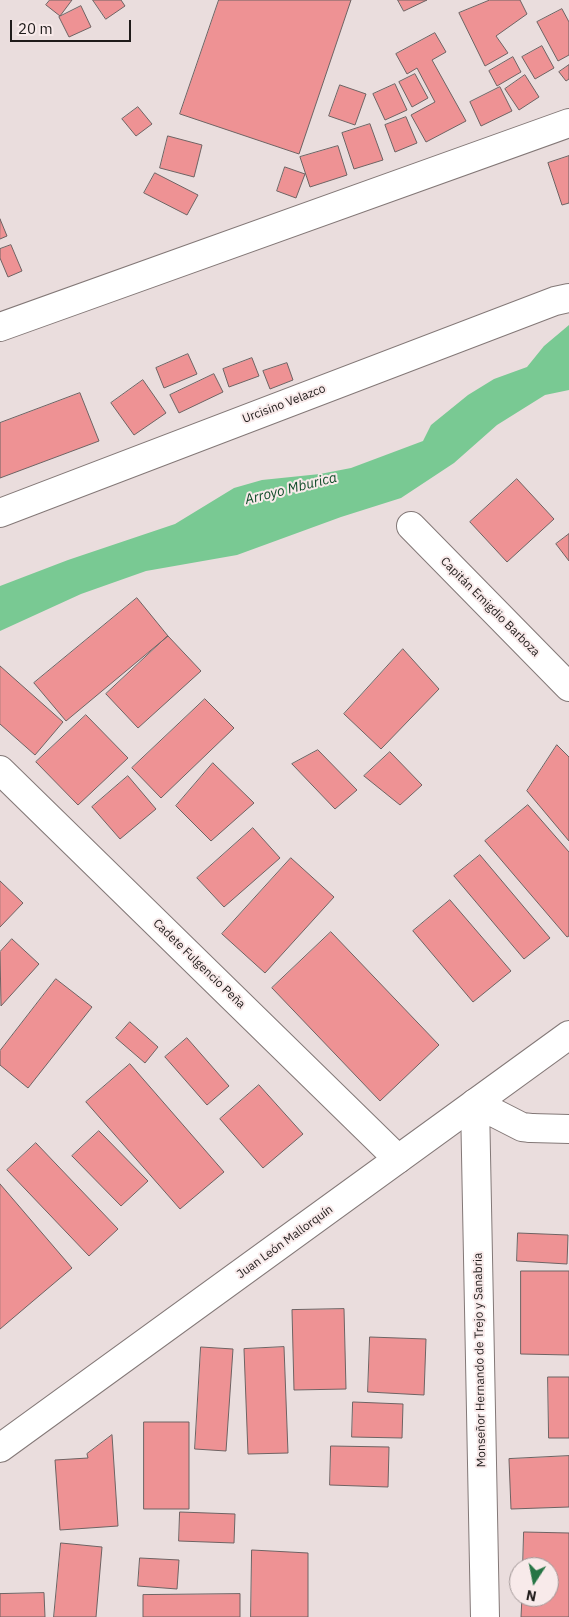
<!DOCTYPE html>
<html>
<head>
<meta charset="utf-8">
<style>
  body { margin:0 }
  #map { position:relative; width:569px; height:1617px; overflow:hidden; background:#eadddd; font-family:"IBM Plex Sans",sans-serif }
  canvas { display:block }
  .north { position:absolute; left:509px; top:1557px; width:50px; height:50px; box-sizing:border-box; background:#f8eaea; border:1px solid #a19797; border-radius:50%; rotate:191deg; font-size:14px; font-weight:700; line-height:20px; text-align:center; color:#1f1b1a }
  .north::after { content:''; display:block; margin:auto; width:18px; height:22px; background:#267545; clip-path:polygon(50% 0,100% 100%,50% 72%,0 100%) }
  .scale { position:absolute; left:10px; top:20px; width:121px; height:22px; box-sizing:border-box; border:2px solid #1f1b1a; border-top:0; padding-left:6px; font-size:15px; line-height:18px; white-space:nowrap; color:#1f1b1a; -webkit-text-stroke:4px #f8eaea; paint-order:stroke }
</style>
</head>
<body>
<div id="map">
<canvas width="569" height="1617"></canvas>
<div class="north">N</div>
<div class="scale">20 m</div>
</div>
<script>
const context = document.querySelector('canvas').getContext('2d');
context.lineJoin = 'round';
function fill(path, color) { context.fillStyle = color; context.fill(path, 'evenodd'); }
function stroke(path, color, width, dash) { context.strokeStyle = color; context.lineWidth = width; context.lineCap = dash ? 'butt' : 'round'; context.setLineDash(dash || []); context.stroke(path); }
function drawText(font, color, halo, rows, align = 'center') {
  context.font = font + ' "IBM Plex Sans",sans-serif'; context.lineWidth = 4; context.setLineDash([]); context.textBaseline = 'middle'; context.strokeStyle = halo; context.fillStyle = color; for (const [text, x, y, turn = 0] of rows) {
    context.save(); context.translate(x, y); context.rotate((+turn || 0) * Math.PI / 180); context.textAlign = isNaN(turn) ? turn : align; if (halo) context.strokeText(text, 0, 0); context.fillText(text, 0, 0); context.restore();
  }
}
const water = new Path2D(`
  M569,325V390L545,395L497,425L454,463L401,498L341,517L237,555L146,571L81,594L0,631V586L68,560L175,524L234,488L262,480L320,474L351,468L423,441L431,425L468,395L494,379L527,367L544,346Z`);
const building = new Path2D(`
  M50,0H72L60,16L46,5Z
  M93,0H121L125,6L106,19Z
  M219,0H351L299,154L180,114Z
  M398,0H427L404,11Z
  M490,0H520L527,14L496,36L508,53L485,66L459,13Z
  M81,6L91,27L69,37L59,17Z
  M562,9L569,22V55L558,61L537,22Z
  M435,33L446,52L432,60L466,121L426,142L411,115L435,102L417,68L407,74L396,54Z
  M542,46L554,68L535,79L522,57Z
  M513,57L521,72L497,86L489,71Z
  M569,65V79L566,81L559,72Z
  M415,74L428,98L412,107L399,82Z
  M525,75L539,97L519,110L505,89Z
  M395,84L407,110L385,120L373,94Z
  M340,85L366,94L355,125L329,116Z
  M500,87L512,111L481,126L470,102Z
  M138,107L152,124L136,136L122,119Z
  M406,117L417,143L395,152L385,125Z
  M370,124L383,160L354,169L342,133Z
  M168,136L202,145L194,177L160,168Z
  M338,146L347,175L310,187L300,157Z
  M569,156V203L562,205L548,163Z
  M285,167L305,174L296,198L277,191Z
  M155,173L198,195L187,215L144,193Z
  M0,219L7,236L0,239Z
  M11,245L22,271L8,277L0,258V249Z
  M188,354L197,374L164,388L156,368Z
  M252,358L259,376L229,387L223,369Z
  M287,363L293,380L270,389L263,371Z
  M214,374L223,392L179,413L170,395Z
  M143,380L166,413L134,435L111,403Z
  M80,393L99,441L0,478V423Z
  M517,479L554,519L507,562L470,522Z
  M569,534V561L556,544Z
  M137,598L168,636L66,721L34,683Z
  M168,636L201,671L138,728L106,694Z
  M403,649L439,689L381,749L344,714Z
  M0,666L63,722L35,755L0,724Z
  M205,699L234,728L161,798L132,768Z
  M86,715L128,758L78,805L36,762Z
  M557,745L569,757V841L527,791Z
  M318,750L357,790L335,809L292,764Z
  M390,752L422,785L400,805L364,776Z
  M213,763L254,803L211,841L176,806Z
  M128,776L156,809L120,839L92,807Z
  M528,805L569,852V936L567,937L485,841Z
  M253,828L280,858L224,907L197,878Z
  M480,855L550,938L524,959L454,876Z
  M291,858L334,897L265,973L222,934Z
  M0,881L23,903L0,927Z
  M450,900L511,971L473,1002L413,931Z
  M331,932L439,1045L380,1101L272,988Z
  M12,939L39,964L1,1006L0,952Z
  M56,979L92,1007L28,1088L0,1065V1051Z
  M130,1022L158,1047L145,1063L116,1038Z
  M187,1038L229,1086L207,1105L165,1057Z
  M130,1064L224,1172L180,1209L86,1102Z
  M259,1085L303,1134L263,1168L220,1119Z
  M99,1131L148,1181L121,1206L72,1156Z
  M36,1143L118,1229L89,1256L7,1170Z
  M0,1184L72,1268L0,1329Z
  M518,1233L568,1235L567,1264L517,1261Z
  M521,1271H569V1355L521,1354Z
  M344,1309L346,1389L294,1390L292,1310Z
  M370,1337L426,1339L424,1395L368,1392Z
  M201,1347L233,1349L226,1451L195,1449Z
  M284,1347L288,1453L248,1454L244,1349Z
  M548,1377H569V1438H549Z
  M353,1402L403,1404L402,1438L352,1437Z
  M144,1422H189V1509H144Z
  M112,1435L118,1526L60,1530L55,1460L88,1458L87,1454Z
  M331,1446L389,1447L388,1487L330,1485Z
  M569,1456V1507L511,1509L509,1459Z
  M180,1512L235,1514L234,1543L179,1541Z
  M524,1532L569,1533V1617H521L522,1597H549V1567H523Z
  M61,1543L102,1547L96,1617H54Z
  M252,1550L308,1553V1617H251Z
  M140,1558L179,1560L177,1589L138,1586Z
  M44,1593L45,1617H0V1594Z
  M240,1594V1617H143V1595Z`);
const minor = new Path2D(`
  M0,327L569,123
  M0,513L555,301L569,298
  M411,526L569,687
  M0,770L398,1159
  M485,1617L475,1103L522,1127L531,1128`);
const tertiary = new Path2D(`
  M531,1128L569,1129
  M0,1448L569,1035`);
const streetNames = [
  ["Urcisino Velazco",284,404,-21],
  ["Capitán Emigdio Barboza",490,607,45],
  ["Cadete Fulgencio Peña",199,964,44],
  ["Juan León Mallorquín",285,1242,-36],
  ["Monseñor Hernando de Trejo y Sanabria",480,1360,-91]
];
const waterNames = [
  ["Arroyo Mburica",291,489,-14]
];
fill(water, '#79c993');
fill(building, '#ee9294');
stroke(building, '#6e6363', 1);
stroke(minor, '#837877', 30);
stroke(tertiary, '#837877', 30);
stroke(minor, '#fff', 28);
stroke(tertiary, '#fff', 28);
drawText('12px', '#1f1b1a', '#f8eaea', streetNames);
drawText('italic 14px', '#114d2a', '#f8eaea', waterNames);
</script>
</body>
</html>
